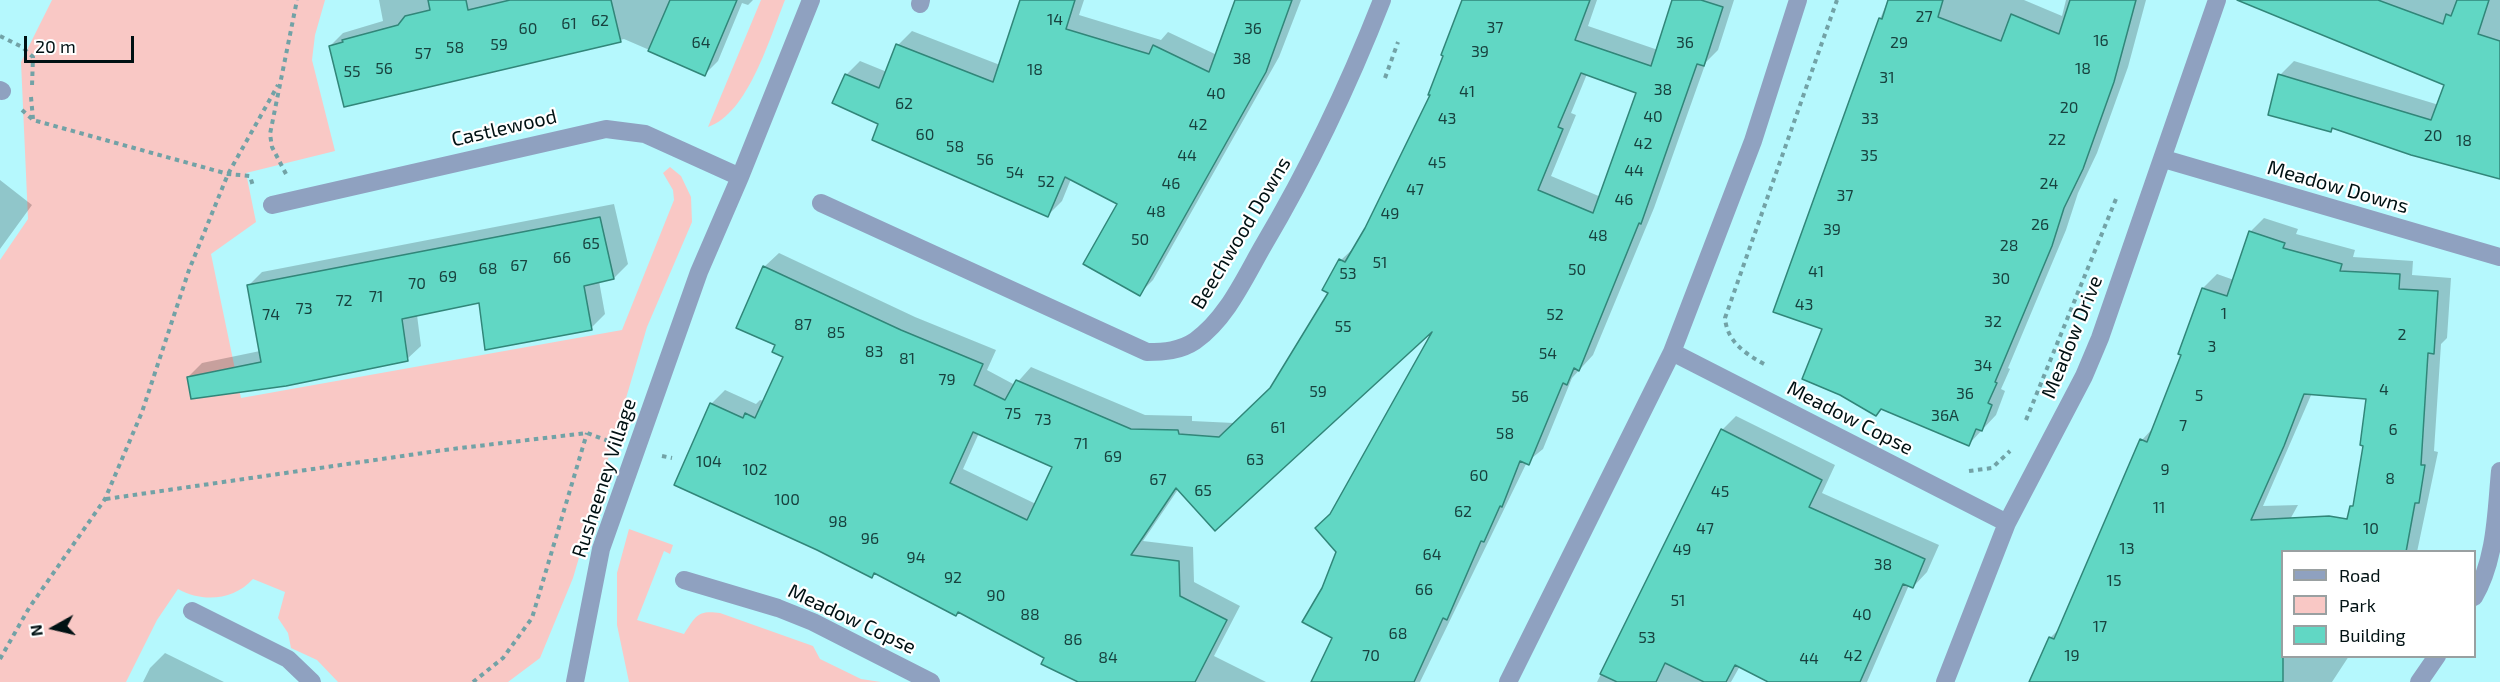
<!DOCTYPE html>
<html>
<head>
<meta charset="utf-8">
<style>
  body { margin:0 }
  #map { position:relative; width:2500px; height:682px; overflow:hidden; background:#b5f8fd; font-family:"Exo 2",sans-serif }
  canvas { display:block }
  .legend { position:absolute; left:2281px; top:550px; width:195px; height:108px; box-sizing:border-box; background:#fff; border:2px solid #99a0a1; margin:0; padding:8px 10px; list-style:none; font-size:18px; color:#001113 }
  .legend li { display:flex; align-items:center; gap:12px; height:30px }
  .legend b { width:30px; border:2px solid #99a0a1 }
  .north { position:absolute; left:24px; top:598px; width:60px; height:60px; -webkit-text-stroke:4px #fff; paint-order:stroke; rotate:262deg; font-size:16px; font-weight:700; line-height:24px; text-align:center; color:#001113 }
  .north::after { content:''; display:block; margin:auto; width:21px; height:27px; background:#001113; clip-path:polygon(50% 0,100% 100%,50% 72%,0 100%) }
  .scale { position:absolute; left:24px; top:36px; width:110px; height:27px; box-sizing:border-box; border:3px solid #001113; border-top:0; padding-left:8px; font-size:18px; line-height:21px; white-space:nowrap; color:#001113; -webkit-text-stroke:4px #fff; paint-order:stroke }
</style>
</head>
<body>
<div id="map">
<canvas width="2500" height="682"></canvas>
<ul class="legend">
<li><b style="height:8px;background:#8fa1c0"></b>Road</li>
<li><b style="height:16px;background:#f9c8c5"></b>Park</li>
<li><b style="height:16px;background:#61d7c4"></b>Building</li>
</ul>
<div class="north">N</div>
<div class="scale">20 m</div>
</div>
<script>
const context = document.querySelector('canvas').getContext('2d');
context.lineJoin = 'round';
function fill(path, color) { context.fillStyle = color; context.fill(path, 'evenodd'); }
function stroke(path, color, width, dash) { context.strokeStyle = color; context.lineWidth = width; context.lineCap = dash ? 'butt' : 'round'; context.setLineDash(dash || []); context.stroke(path); }
function drawText(font, color, halo, rows, align = 'center') {
  context.font = font + ' "Exo 2",sans-serif'; context.lineWidth = 4.5; context.setLineDash([]); context.textBaseline = 'middle'; context.strokeStyle = halo; context.fillStyle = color; for (const [text, x, y, turn = 0] of rows) {
    context.save(); context.translate(x, y); context.rotate((+turn || 0) * Math.PI / 180); context.textAlign = isNaN(turn) ? turn : align; if (halo) context.strokeText(text, 0, 0); context.fillText(text, 0, 0); context.restore();
  }
}
const green = new Path2D(`
  M52,0H325L315,35L312,60L335,151L246,173L256,222L211,254L241,398L622,330L674,200L673,190L663,173L670,167L681,176L691,197L692,222L647,327L573,578L540,658L508,682H338L317,660L291,648L288,633L278,618L285,592L253,579C234,600 203,603 178,589L157,620L126,682H0V260L28,219L21,62Z
  M761,0H785C770,37 748,114 708,127Z
  M629,529L673,545L670,554L664,551L637,620L684,634C696,616 697,610 720,613L813,646L820,659L861,679L881,682H629L617,625V573Z`);
const shadow = new Path2D(`
  M379,0H753L748,5L742,3L718,61L705,74L624,39L417,90L416,87L330,46L343,33L383,21Z
  M1021,0H1084L1079,15L1161,40L1168,32L1217,55L1237,0H1301L1279,57L1153,280L1139,294L1119,204L1071,179L1062,201L1048,215L880,123L834,103L846,75L860,61L887,72L898,45L912,31L1000,65Z
  M1463,0H1597L1588,26L1658,50L1674,0H1734L1718,50L1706,62L1654,208L1593,355L1572,378L1543,449L1527,462L1420,682H1312L1334,638L1324,589L1338,551L1333,513L1436,326L1251,498L1249,495L1179,488L1143,541L1193,547L1194,582L1240,606L1214,656L1266,682H1081L1046,658L959,611L876,572L872,577L711,404L725,390L756,404L760,400L764,401L785,356L777,344L738,327L764,267L779,253L915,317L996,350L987,370L1015,385L1031,367L1145,415L1192,416V421L1234,423L1272,387L1330,292L1324,289L1341,260L1356,246L1393,180L1432,95ZM1587,74L1638,92L1601,197L1551,176L1576,115L1571,113ZM979,433L1054,466L1036,504L963,469Z
  M1888,0H2024L2062,16L2066,0H2146L2128,67L2097,153L2078,193L2066,230L2008,368L2010,369L2001,389L2005,391L1996,415L1968,445L1883,408L1876,414L1824,328L1880,19Z
  M2295,0H2500V177L2333,127L2331,130L2280,75L2294,61L2439,105L2446,84Z
  M0,180L32,205L0,249Z
  M614,204L628,264L614,278L599,281L605,314L591,328L480,302L417,315L421,346L407,359L188,377L202,363L260,351L248,286L262,272Z
  M2264,218L2298,229L2296,234L2355,250L2353,257L2413,261L2412,275L2451,278L2447,338L2441,344L2434,451L2438,452L2417,552H2344L2365,444L2368,397L2312,393L2263,506L2298,505L2272,552L2282,656H2349L2332,682H2030L2050,638L2060,628L2142,440L2154,427L2183,354L2203,288L2217,274L2234,280L2250,232Z
  M1736,416L1835,465L1822,493L1939,545L1927,572L1913,587L1909,585L1867,682H1771L1740,666L1731,682H1597L1722,430Z
  M165,653L224,682H143L150,668Z`);
const building = new Path2D(`
  M428,0H466L468,10L510,0H611L621,42L344,107L329,46L343,42L342,40L398,25L405,16L430,10Z
  M670,0H737L705,76L648,51Z
  M1020,0H1075L1066,29L1149,54L1153,45L1209,72L1235,0H1292L1266,72L1140,296L1083,264L1117,204L1065,177L1048,217L872,140L878,124L832,103L845,74L879,88L896,44L993,82Z
  M1462,0H1590L1575,40L1651,66L1672,0H1701L1723,7L1704,66L1697,64L1641,224L1639,223L1579,371L1574,368L1567,385L1563,383L1529,465L1520,461L1502,507L1500,506L1484,542L1481,541L1447,620L1443,618L1414,682H1311L1332,638L1302,622L1322,588L1336,552L1315,528L1330,514L1432,332L1215,531L1176,488L1131,555L1179,561L1180,596L1227,620L1195,682H1078L1041,664L1044,658L958,612L956,616L874,573L872,578L817,550L674,485L710,403L743,418L745,413L755,418L783,357L772,352L775,345L736,328L763,266L901,330L983,364L974,385L1005,400L1016,380L1131,429L1178,430L1179,434L1219,437L1270,388L1328,293L1322,290L1339,259L1345,262L1365,228L1430,95H1428L1443,56L1441,55ZM1581,73L1636,93L1593,213L1538,190L1563,129L1558,127ZM973,432L1052,467L1027,520L950,483Z
  M1888,0H1943L1938,17L2001,41L2011,14L2059,34L2070,0H2136L2114,82L2083,169L2064,208L2052,246L1995,382L1997,383L1988,403L1992,405L1982,431L1976,429L1969,446L1881,409L1876,416L1840,395L1802,379L1822,329L1773,312L1879,18L1882,19Z
  M2237,0H2378L2443,24L2446,14L2451,16L2457,0H2489L2478,34L2500,41V179L2411,155L2332,128L2331,132L2268,115L2278,74L2431,120L2444,85Z
  M600,217L614,279L584,286L592,330L485,350L479,303L402,319L408,361L286,386L191,399L187,377L261,362L247,285Z
  M2249,231L2285,243L2283,248L2342,264L2340,271L2400,274L2399,289L2438,291L2434,354L2428,353L2421,465H2425L2419,503H2415L2406,552H2283V682H2029L2049,637L2054,639L2140,439L2147,442L2181,355L2178,354L2202,288L2227,296ZM2304,394L2366,399L2360,445L2363,446L2353,506H2350L2347,519L2329,516L2251,520L2284,446Z
  M1721,429L1822,480L1809,507L1925,559L1913,588L1903,584L1860,682H1768L1735,665L1726,682H1704L1665,663L1656,682H1617L1600,674Z`);
const path = new Path2D(`
  M0,36L22,47L33,57L32,86
  M1385,78L1398,42
  M31,97L33,119
  M22,110L33,120L228,174L250,176L253,186
  M286,174L272,147L270,134L297,0
  M1764,364C1744,353 1727,341 1725,318L1837,0
  M2026,420L2116,199
  M662,456L672,458
  M1969,471L1992,468L2010,451
  M106,499L444,450L587,433L611,442
  M0,659L29,608L105,499L142,412L189,270L228,174L278,85
  M473,682L503,658L532,618L587,433`);
const minor = new Path2D(`
  M920,4L921,0
  M0,90L2,91
  M2164,159L2500,257
  M821,203L1147,352C1164,352 1180,351 1195,341C1227,318 1244,279 1263,246C1311,165 1348,87 1382,0
  M272,205L606,129L645,134L740,177
  M1672,352L2007,523
  M684,580L778,608L813,622L931,682
  M2474,597C2496,559 2496,513 2500,471
  M192,611L288,659L312,682
  M575,682L601,549L699,272L740,177L811,0
  M1508,682L1672,352L1753,141L1798,0
  M1945,682L2007,523L2084,376L2100,338L2217,0
  M2419,682L2437,656`);
const numberNames = [
  ["27",1924,17],
  ["14",1055,20],
  ["62",600,21],
  ["61",569,24],
  ["37",1495,28],
  ["60",528,29],
  ["36",1253,29],
  ["16",2101,41],
  ["64",701,43],
  ["36",1685,43],
  ["29",1899,43],
  ["59",499,45],
  ["58",455,48],
  ["39",1480,52],
  ["57",423,54],
  ["38",1242,59],
  ["56",384,69],
  ["18",2083,69],
  ["18",1035,70],
  ["55",352,72],
  ["31",1887,78],
  ["38",1663,90],
  ["41",1467,92],
  ["40",1216,94],
  ["62",904,104],
  ["20",2069,108],
  ["40",1653,117],
  ["43",1447,119],
  ["33",1870,119],
  ["42",1198,125],
  ["60",925,135],
  ["20",2433,136],
  ["22",2057,140],
  ["18",2464,141],
  ["42",1643,144],
  ["58",955,147],
  ["44",1187,156],
  ["35",1869,156],
  ["56",985,160],
  ["45",1437,163],
  ["44",1634,171],
  ["54",1015,173],
  ["52",1046,182],
  ["46",1171,184],
  ["24",2049,184],
  ["47",1415,190],
  ["37",1845,196],
  ["46",1624,200],
  ["48",1156,212],
  ["49",1390,214],
  ["26",2040,225],
  ["39",1832,230],
  ["48",1598,236],
  ["50",1140,240],
  ["65",591,244],
  ["28",2009,246],
  ["66",562,258],
  ["51",1380,263],
  ["67",519,266],
  ["68",488,269],
  ["50",1577,270],
  ["41",1816,272],
  ["53",1348,274],
  ["69",448,277],
  ["30",2001,279],
  ["70",417,284],
  ["71",376,297],
  ["72",344,301],
  ["43",1804,305],
  ["73",304,309],
  ["1",2224,314],
  ["74",271,315],
  ["52",1555,315],
  ["32",1993,322],
  ["87",803,325],
  ["55",1343,327],
  ["85",836,333],
  ["2",2402,335],
  ["3",2212,347],
  ["83",874,352],
  ["54",1548,354],
  ["81",907,359],
  ["34",1983,366],
  ["79",947,380],
  ["4",2384,390],
  ["59",1318,392],
  ["36",1965,394],
  ["5",2199,396],
  ["56",1520,397],
  ["75",1013,414],
  ["36A",1945,416],
  ["73",1043,420],
  ["7",2183,426],
  ["61",1278,428],
  ["6",2393,430],
  ["58",1505,434],
  ["71",1081,444],
  ["69",1113,457],
  ["63",1255,460],
  ["104",709,462],
  ["102",755,470],
  ["9",2165,470],
  ["60",1479,476],
  ["8",2390,479],
  ["67",1158,480],
  ["65",1203,491],
  ["45",1720,492],
  ["100",787,500],
  ["11",2159,508],
  ["62",1463,512],
  ["98",838,522],
  ["47",1705,529],
  ["10",2371,529],
  ["96",870,539],
  ["13",2127,549],
  ["49",1682,550],
  ["64",1432,555],
  ["94",916,558],
  ["38",1883,565],
  ["92",953,578],
  ["15",2114,581],
  ["66",1424,590],
  ["90",996,596],
  ["51",1678,601],
  ["88",1030,615],
  ["40",1862,615],
  ["17",2100,627],
  ["68",1398,634],
  ["53",1647,638],
  ["86",1073,640],
  ["70",1371,656],
  ["42",1853,656],
  ["19",2072,656],
  ["84",1108,658],
  ["44",1809,659]
];
const streetNames = [
  ["Castlewood",504,128,-13],
  ["Meadow Downs",2338,187,16],
  ["Beechwood Downs",1241,233,-59],
  ["Meadow Drive",2072,337,-68],
  ["Meadow Copse",1850,418,27],
  ["Rusheeney Village",604,478,-72],
  ["Meadow Copse",852,619,25]
];
fill(green, '#f9c8c5');
fill(shadow, '#0003');
fill(building, '#61d7c4');
stroke(building, '#318679', 1.5);
stroke(path, '#72a2a6', 4, [4.5, 4.5]);
stroke(minor, '#8fa1c0', 18);
drawText('16px', '#18423f', null, numberNames);
drawText('20px', '#001113', '#fff', streetNames);
</script>
</body>
</html>
